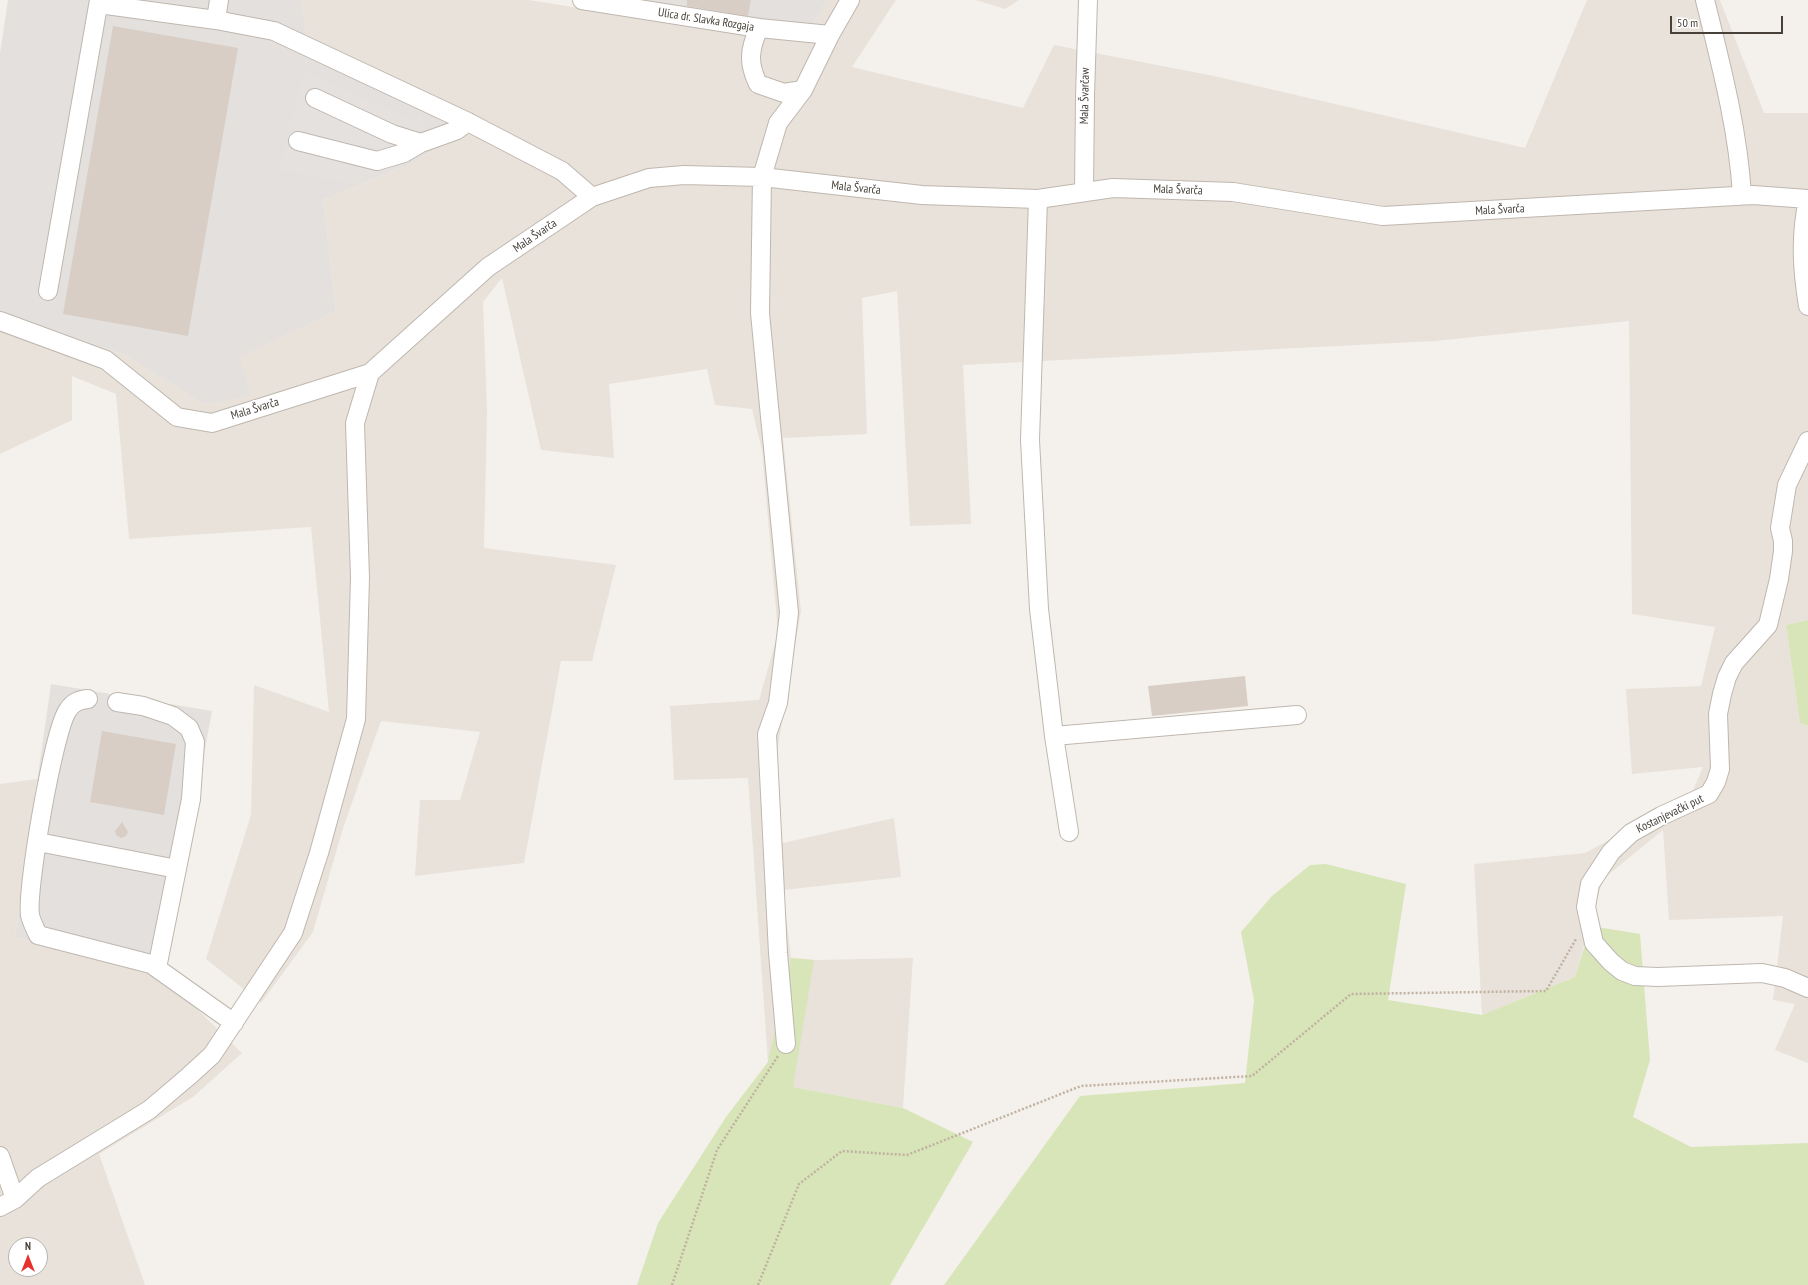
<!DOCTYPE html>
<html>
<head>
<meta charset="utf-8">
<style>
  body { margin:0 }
  #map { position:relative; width:1808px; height:1285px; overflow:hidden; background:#f4f1ec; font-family:"PT Sans Narrow",sans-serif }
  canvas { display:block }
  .north { position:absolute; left:8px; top:1237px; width:40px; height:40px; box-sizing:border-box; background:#fff; border:1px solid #b6b3b0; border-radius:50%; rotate:0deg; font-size:11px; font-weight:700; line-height:16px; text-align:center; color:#48413a }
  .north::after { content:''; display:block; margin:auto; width:14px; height:18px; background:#e8302f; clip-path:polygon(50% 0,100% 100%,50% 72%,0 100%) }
  .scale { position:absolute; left:1670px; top:16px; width:113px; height:18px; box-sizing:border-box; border:2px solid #48413a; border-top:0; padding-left:5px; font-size:12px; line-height:14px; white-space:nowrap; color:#48413a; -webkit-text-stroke:3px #fff; paint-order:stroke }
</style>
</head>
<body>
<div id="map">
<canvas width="1808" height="1285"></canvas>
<div class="north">N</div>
<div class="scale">50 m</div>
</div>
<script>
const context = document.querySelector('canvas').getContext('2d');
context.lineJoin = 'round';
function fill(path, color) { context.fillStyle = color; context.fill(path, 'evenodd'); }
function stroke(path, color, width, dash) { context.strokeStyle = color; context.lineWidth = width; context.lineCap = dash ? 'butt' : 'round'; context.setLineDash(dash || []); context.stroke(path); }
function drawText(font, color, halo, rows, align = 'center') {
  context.font = font + ' "PT Sans Narrow",sans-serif'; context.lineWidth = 3.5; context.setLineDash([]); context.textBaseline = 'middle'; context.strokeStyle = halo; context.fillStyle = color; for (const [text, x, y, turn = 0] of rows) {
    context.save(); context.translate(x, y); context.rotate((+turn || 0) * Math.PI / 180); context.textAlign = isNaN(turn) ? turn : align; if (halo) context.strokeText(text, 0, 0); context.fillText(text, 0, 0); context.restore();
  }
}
const residential = new Path2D(`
  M301,0H529L729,32L809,29L827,0H896L852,67L1023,108L1054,45L1214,76L1525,148L1587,0H1720L1764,113H1808V620L1786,625L1800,723L1808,726V1063L1775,1050L1795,1004L1773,1000L1783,916L1669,920L1663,830L1603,879L1575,977L1482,1015L1474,864L1585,853L1690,797L1703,767L1632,774L1626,689L1701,686L1715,627L1632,614L1629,321L1435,341L963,365L971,524L910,526L897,291L862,298L867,434L783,438L801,611L775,763L774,845L894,818L901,877L783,890L791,958L814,960L913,958L903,1108L793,1087L768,1062L748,778L674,780L670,706L759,700L778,633L762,451L752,409L715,405L707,369L609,384L614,458L541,450L502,278L483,302L487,411L484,548L616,565L592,661H561L524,863L415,876L420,800H460L480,732L381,721L343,828L313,932L261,1003L206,959L251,815L254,685L329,712L311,527L129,539L116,394L72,376V420L0,454V311L125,355L205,405L251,394L238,357L336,311L323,200L404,166L307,39Z
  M976,0H1019L1005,9Z
  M37,779L15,937L163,976L242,1053L193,1097L99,1154L145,1285H0V784ZM16,1245H40V1269H16Z`);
const industrial = new Path2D(`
  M8,0H301L307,39L484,123L404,166L323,200L336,311L239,357L251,395L205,405L125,355L0,311V53Z
  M636,0H827L813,23L798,24L758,21Z
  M51,684L212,711L163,976L15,937Z`);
const green = new Path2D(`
  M1808,620V726L1800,723L1786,625Z
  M1326,864L1406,884L1388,1000L1482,1015L1575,977L1591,926L1640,934L1650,1060L1633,1117L1691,1147L1808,1143V1285H944L1080,1096L1245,1083L1254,1000L1241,932L1272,896L1310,865Z
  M791,958L814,960L793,1087L903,1108L973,1142L890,1285H637L658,1223L726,1117L768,1062Z`);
const parking = new Path2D(`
  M305,72L394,112L415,120L420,113L429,120L392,166L354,184L280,170L290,123Z`);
const building = new Path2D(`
  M687,0H751L748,16L687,6Z
  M113,26L238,48L188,336L63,314Z
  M1245,676L1248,706L1152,716L1148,686Z
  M102,731L176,744L164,815L90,802Z
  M122,822L128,832L126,836L121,838L116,835L115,831Z`);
const path = new Path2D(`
  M672,1285L717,1150L778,1056
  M758,1285L799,1184L842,1151L907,1155L1081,1086L1252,1076L1351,994L1546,991L1576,939`);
const minor = new Path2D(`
  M582,0L759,28L830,35
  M1705,0C1721,65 1738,129 1742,195
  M99,4L216,20L274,31L468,122L562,171L592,197
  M216,20L219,0
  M759,28C749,50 748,63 758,84L784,93L803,90
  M315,98L392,134L421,143L457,130L468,122
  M298,141L377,161L404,153L421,143
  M1084,192L1085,96L1088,0
  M1038,199L1030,440L1039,609L1054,736L1069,832
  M1808,200C1800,237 1802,269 1808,306
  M48,291L99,0
  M0,321L106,360L177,417L212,423L370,373L488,267L592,197L649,178L684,175L762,177L922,195L1038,199L1113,188L1233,192L1383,216L1753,195L1808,199
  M1808,441L1787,485L1780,528L1783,541V551L1779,579L1768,625L1734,663L1727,677L1722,694L1718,714L1720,769L1716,782L1709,794L1661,816L1631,833L1611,852L1590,884L1586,907L1594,943L1611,962L1622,971L1635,976L1658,977L1762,973L1785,978L1808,988
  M88,699C79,700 73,702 68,710C54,728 26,890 30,915C31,921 35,928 38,935L151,964L234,1023
  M117,702L143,706L173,716L189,728L195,742L191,799L157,968
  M1054,736L1297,715
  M38,842L177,869
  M786,1044L778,953L767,734L778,703L789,613L760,313L762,177L778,123L803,90L830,35L850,0
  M0,1156L15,1199
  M0,1207L15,1199L38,1178L149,1110L189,1076L212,1055L293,933L319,853L356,719L360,578L355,423L370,373`);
const streetNames = [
  ["Ulica dr. Slavka Rozgaja",706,20,9],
  ["Mala Švarčaw",1085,96,-89],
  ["Mala Švarča",856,188,6],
  ["Mala Švarča",1178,190,2],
  ["Mala Švarča",1500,210,-3],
  ["Mala Švarča",535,236,-34],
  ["Mala Švarča",255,409,-17],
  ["Kostanjevački put",1670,814,-26]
];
fill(residential, '#e8e2da');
fill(industrial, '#e4e0dd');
fill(green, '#d7e5b8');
fill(parking, '#e4e1df');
fill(building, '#d8cec5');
stroke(minor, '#bfb7af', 20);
stroke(path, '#c0b1a1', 2.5, [2, 2]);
stroke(minor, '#fff', 18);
drawText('12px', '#48413a', '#fff', streetNames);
</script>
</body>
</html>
